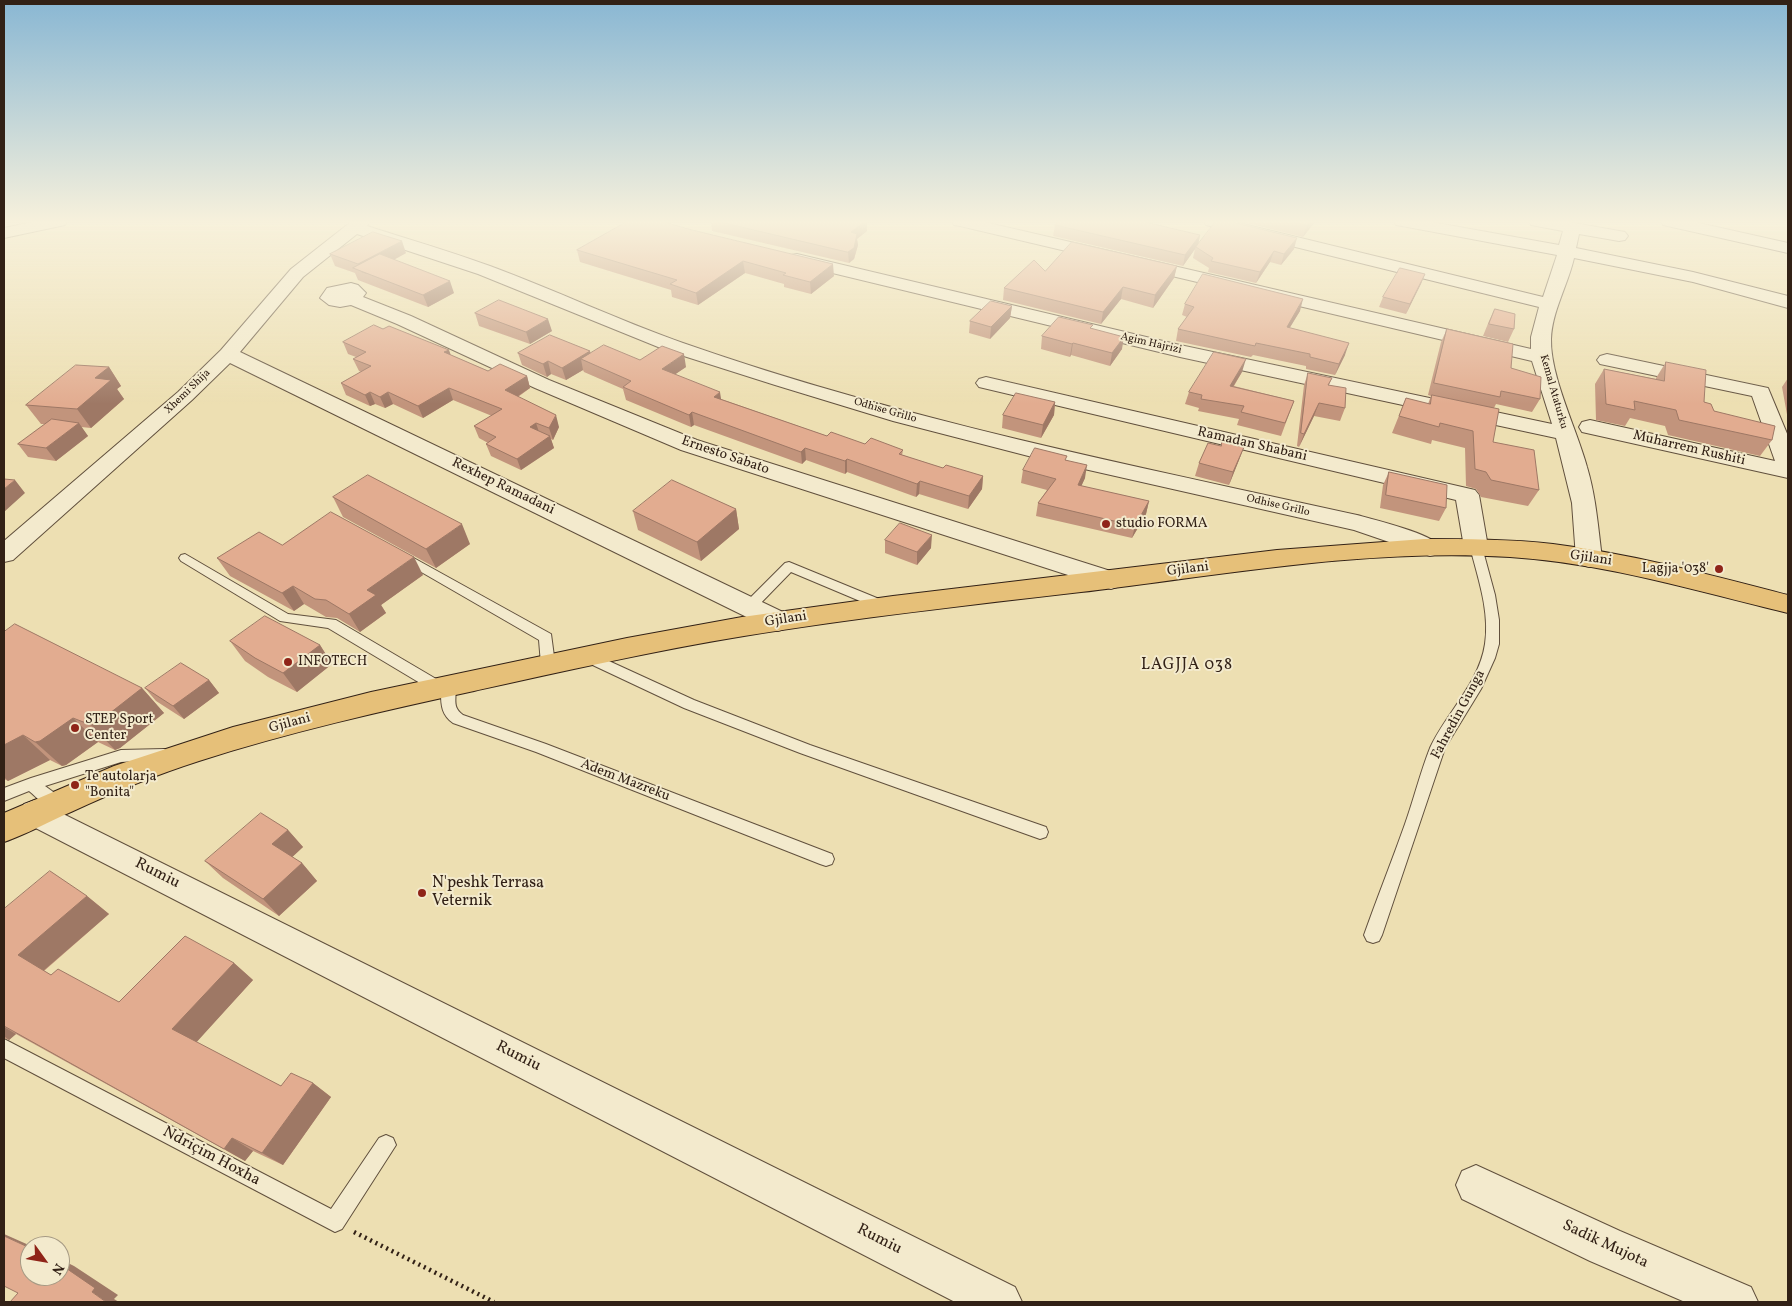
<!DOCTYPE html>
<html>
<head>
<meta charset="utf-8">
<style>
  body { margin:0 }
  #map { position:relative; width:1792px; height:1306px; overflow:hidden; background:#eddfb2; font-family:Vollkorn,serif }
  canvas { display:block }
  .frame { position:absolute; inset:0; border:5px solid #322116; pointer-events:none }
  .north { position:absolute; left:20px; top:1236px; width:50px; height:50px; box-sizing:border-box; background:#f3eacd; border:1px solid #a69a84; border-radius:50%; rotate:122deg; font-size:14px; font-weight:700; line-height:20px; text-align:center; color:#322116 }
  .north::after { content:''; display:block; margin:auto; width:18px; height:22px; background:#8f2418; clip-path:polygon(50% 0,100% 100%,50% 72%,0 100%) }
</style>
</head>
<body>
<div id="map">
<canvas width="1792" height="1306"></canvas>
<div class="frame"></div>
<div class="north">N</div>
</div>
<script>
const context = document.querySelector('canvas').getContext('2d');
context.lineJoin = 'round';
function stroke(path, color, width, dash) { context.strokeStyle = color; context.lineWidth = width; context.lineCap = dash ? 'butt' : 'round'; context.setLineDash(dash || []); context.stroke(path); }
function fill(path, color) { context.fillStyle = color; context.fill(path, 'evenodd'); }
function drawText(font, color, halo, rows, align = 'center') {
  context.font = font + ' Vollkorn,serif'; context.lineWidth = 4; context.setLineDash([]); context.textBaseline = 'middle'; context.strokeStyle = halo; context.fillStyle = color; for (const [text, x, y, turn = 0] of rows) {
    context.save(); context.translate(x, y); context.rotate((+turn || 0) * Math.PI / 180); context.textAlign = isNaN(turn) ? turn : align; if (halo) context.strokeText(text, 0, 0); context.fillText(text, 0, 0); context.restore();
  }
}
const path = new Path2D(`
  M354,1232L494,1302`);
const service = new Path2D(`
  M1476,543L1482,547L1495,595L1499,620V644L1495,658L1481,689L1445,748L1382,935L1379,941L1373,943L1367,941L1364,935C1377,898 1392,861 1405,824C1414,799 1420,773 1430,748C1446,713 1479,684 1485,644C1490,612 1478,578 1470,547Z
  M401,551L551,634L555,664L553,668L548,669L543,668L541,664L539,640L397,558L395,555Z
  M185,554L288,614L336,620L443,683L448,681L453,682C460,695 449,705 463,715L546,744L832,854L834,859L832,864L826,866L820,864L536,752L453,723C442,715 441,706 441,693L435,692L328,628L280,621L181,561L179,558L181,555Z
  M789,562L889,603L891,606L889,609H879L791,572L754,610H744L742,607L744,604L785,563Z
  M587,651L694,700L810,745L1046,827L1048,832L1046,837L1040,839L800,753L684,708L582,660L580,656L582,652Z
  M164,749L169,751L172,755L169,759L121,762L45,786L63,799L65,804L63,809C50,813 39,799 29,791L4,801V788L31,778L121,750Z
  M4,1039L331,1209L379,1138L386,1135L393,1138L396,1145L342,1229L335,1232L4,1058Z`);
const minor = new Path2D(`
  M37,221H67L65,225L4,238V228Z
  M352,221H370L367,226C408,239 449,251 490,266C555,290 618,320 683,343C902,420 1131,465 1357,515C1375,520 1434,534 1442,548L1439,554L1430,556L1354,530L1040,459L893,421L775,385L668,351L478,274L357,234L303,277L240,352L787,614L791,621L787,628L778,631L769,628L230,363L192,400L13,560L4,562V541L178,392L221,350L291,269Z
  M952,221H980L1531,349V337L1539,307L1206,225L1204,221H1231L1543,297L1557,255L1402,226L1396,225L1394,221H1426L1559,245L1563,231L1531,225L1529,221H1563L1625,232L1628,236L1625,240L1619,241L1579,234L1576,248L1693,272L1788,296V308L1693,282L1574,258C1568,285 1552,311 1551,339C1550,376 1577,430 1587,467C1596,497 1598,527 1602,558L1598,564L1589,567L1580,564L1576,558L1572,503L1556,438L1180,357L791,263L788,259L791,255L797,254L1180,345L1552,424L1532,361L960,226L954,225Z
  M1661,221H1690L1788,243V253L1663,225Z
  M351,283L358,285L366,293L363,297L411,316L549,380L697,440L1120,574L1124,580L1120,586L1111,589L1102,586L681,450L535,388L397,324L351,305L340,307L329,305L320,298L327,288Z
  M1607,354L1768,388L1788,436V478L1582,432L1579,427L1582,422L1590,420L1775,461L1752,396L1600,364L1597,360L1600,356Z
  M986,377L1475,490L1479,495L1488,547L1485,553L1476,555L1467,553L1464,547L1456,500L979,387L976,383L979,379Z
  M35,800L1015,1287L1022,1302H955L24,822L19,813L24,804Z
  M1476,1165L1620,1231L1751,1287L1758,1302H1685L1590,1261L1462,1199L1456,1185L1462,1171Z`);
const primary = new Path2D(`
  M1424,539C1467,539 1510,539 1553,544C1633,554 1711,575 1788,595V613C1696,591 1605,563 1510,557C1366,548 1223,575 1081,592C968,605 856,618 744,636C653,651 564,671 474,691C382,711 289,732 199,761C155,775 112,793 71,812C48,822 27,834 4,842V813L114,766L233,727L371,692L627,638L742,617L893,596L1277,550Z`);
const wall = new Path2D(`
  M628,221L834,276L811,294L784,287V284L745,273L698,305L672,297L671,290L580,262L577,250Z
  M711,221H826L831,222L833,221H867V231L857,239L858,245L854,259L849,263L712,231Z
  M1059,221H1149L1147,223L1200,235L1198,244L1294,249L1281,265L1270,262L1256,283L1208,272L1209,268L1193,258L1195,249L1183,266L1053,236L1055,225Z
  M1238,221H1314V223L1303,237Z
  M406,253L394,260L454,293L428,307L358,280L355,273L335,266L330,254Z
  M1177,266L1174,278L1153,308L1121,299L1101,324L1003,300L1004,288L1045,271Z
  M1425,274L1406,314L1379,307L1383,297Z
  M1185,304L1300,311L1289,328L1345,355L1335,375L1306,369V366L1253,355L1251,357L1176,341L1178,329L1187,317L1182,315Z
  M1012,306L1010,318L990,339L969,333L970,321Z
  M1495,309L1514,329L1508,342L1483,336L1489,321Z
  M475,313L552,331L530,344L479,326Z
  M1092,328L1122,349L1110,366L1071,355L1070,357L1041,349L1042,336Z
  M1447,329L1511,368L1540,399L1532,412L1496,404L1494,408L1493,442L1539,490L1528,506L1481,497L1476,489L1466,486L1465,448L1432,440L1431,444L1392,433L1406,398L1428,404L1431,396L1428,395L1441,342Z
  M343,342L451,355L488,371L527,376L530,388L518,397L559,427L553,440L551,439L554,448L521,470L491,456L486,444L488,443L479,438L474,426L492,416L453,400L423,418L393,404L385,408L375,404L370,406L346,395L341,383L361,372L359,371L353,359L356,357L348,354Z
  M590,351V353L686,367L675,374L721,399L827,436L865,444L903,450L902,455L943,468L983,476L982,489L968,509L919,494L916,497L847,472L845,474L806,460L802,464L694,425L691,427L626,400L623,389L584,372L583,370L566,380L551,374L547,377L522,365L518,353Z
  M1666,362L1704,402L1714,411L1772,440L1760,456L1668,435L1665,426L1630,418L1625,426L1596,420L1595,384L1604,369L1656,379V378Z
  M109,367L121,386L117,389L124,399L91,428L81,427L88,436L56,461L28,457L18,444L45,424H41L26,405Z
  M1242,372L1234,386L1294,401L1281,436L1237,425L1239,419L1198,411L1199,408L1185,404L1189,392Z
  M1308,373L1332,378L1329,385L1345,408L1340,421L1314,416L1299,447L1297,446L1304,385Z
  M1788,378V420L1782,387Z
  M1055,402L1054,415L1041,438L1002,428L1003,415Z
  M1221,446L1244,447L1239,460L1229,485L1195,476L1199,463Z
  M1066,460L1085,478L1081,486L1149,501L1146,514L1132,538L1036,516L1038,503L1047,490L1021,483L1023,470Z
  M1389,472L1446,508L1439,521L1380,508L1383,485Z
  M333,497L470,544L436,568L343,517Z
  M736,509L739,529L701,561L638,530L633,511Z
  M885,540L931,548L917,565L885,553Z
  M282,545L423,575L381,605L386,613L360,632L337,618L326,617L304,604L294,611L230,576L217,558Z
  M4,632L142,688L164,713L120,748L115,750L98,742L66,765L62,766L50,760L8,781L4,779Z
  M230,641L320,645L332,664L297,692L268,677L245,661Z
  M209,680L219,693L184,719L156,701L145,688Z
  M288,830L303,847L292,857L302,863L317,881L279,916L223,878L205,861Z
  M87,896L109,914L44,971L51,975L119,1002L234,963L253,980L196,1042L281,1086L313,1083L331,1097L283,1165L253,1151L245,1161L16,1034L9,1040L4,1038V909Z`);
const shadedWall = new Path2D(`
  M866,221H867V231L857,239L858,245L854,259L849,263L848,252L851,232Z
  M1310,221H1314V223L1303,237L1307,225Z
  M1200,235L1198,246L1196,247L1195,249L1183,266L1185,255Z
  M1297,238L1294,249L1281,265L1284,254Z
  M402,241L406,253L367,274L361,272L358,264Z
  M1274,251L1270,262L1256,283L1260,272Z
  M743,261L745,273L698,305L696,293Z
  M833,264L834,276L811,294L810,282Z
  M1177,266L1174,278L1153,308L1155,295Z
  M1425,274L1421,284L1406,314L1410,304Z
  M450,281L454,293L428,307L423,295Z
  M1123,287L1121,299L1101,324L1103,312Z
  M1303,299L1300,311L1283,339L1287,327Z
  M1012,306L1010,318L990,339L991,327Z
  M548,319L552,331L530,344L526,332Z
  M1124,337L1122,349L1110,366L1112,353Z
  M1073,343L1071,355L1070,357L1072,344Z
  M1349,343L1345,355L1335,375L1339,364Z
  M449,350L453,361L444,352Z
  M590,351L593,364L581,359L583,370L566,380L562,368Z
  M684,354L686,367L664,382L662,369Z
  M1246,359L1242,372L1226,398L1230,386Z
  M548,361L551,374L547,377L543,364Z
  M109,367L121,386L117,389L124,399L91,428L77,409L95,378Z
  M527,376L530,388L509,402L505,390Z
  M449,388L453,400L423,418L418,406Z
  M370,392L375,404L370,406L365,395Z
  M388,392L393,404L385,408L380,397Z
  M720,392L722,405L714,397Z
  M1055,402L1054,415L1041,438L1043,425Z
  M1319,403L1314,416L1299,447L1304,434Z
  M692,412L694,425L691,427L689,415Z
  M556,415L559,427L553,440L549,428Z
  M79,423L88,436L56,461L46,448Z
  M536,423L540,435L530,427Z
  M550,436L554,448L521,470L517,459Z
  M1244,447L1239,460L1229,485L1233,472Z
  M805,448L806,460L802,464L801,452Z
  M847,459V472L845,474V461Z
  M1087,465L1085,478L1076,498L1078,485Z
  M983,476L982,489L968,509L969,496Z
  M15,480L25,493L4,512V489Z
  M920,481L919,494L916,497L917,484Z
  M1149,501L1146,514L1132,538L1135,526Z
  M736,509L739,529L701,561L697,542Z
  M462,524L470,544L436,568L426,549Z
  M932,535L931,548L917,565V552Z
  M414,557L423,575L381,605L386,613L360,632L349,614L367,590Z
  M293,586L304,604L294,611L282,593Z
  M320,645L332,664L297,692L283,673Z
  M209,680L219,693L184,719L173,706Z
  M142,688L164,713L120,748L115,750L91,725Z
  M73,718L98,742L66,765L62,766L35,742Z
  M23,735L50,760L8,781L4,777V745Z
  M288,830L303,847L287,862L272,844Z
  M302,863L317,881L279,916L263,899Z
  M87,896L109,914L43,971L18,955Z
  M234,963L253,980L194,1045L172,1029Z
  M4,1027L16,1034L9,1040L4,1036Z
  M313,1083L331,1097L283,1165L262,1153Z
  M232,1138L253,1151L245,1161L224,1149Z
  M4,1234L31,1246H30V1248L4,1236Z
  M60,1259L74,1266L118,1295L114,1299L119,1302H106L92,1292L60,1264Z`);
const building = new Path2D(`
  M628,221H661L692,230L833,264L810,282L783,275L786,273L743,261L696,293L670,284L677,280L577,250Z
  M716,221H826L831,222L833,221H866L851,232L857,234L854,248L848,252Z
  M1059,221H1142H1141L1200,235L1185,255L1055,225Z
  M1216,221H1228L1297,238L1284,254L1274,251L1260,272L1211,261L1213,258L1196,247Z
  M1289,221H1310L1307,225Z
  M373,232L402,241L358,264L330,254Z
  M1072,242L1177,266L1155,295L1123,287L1103,312L1004,288L1034,260L1045,271Z
  M380,254L450,281L423,295L353,268Z
  M1400,268L1425,274L1410,304L1383,297Z
  M1203,274L1303,299L1287,327L1349,343L1339,364L1310,357V354L1256,343L1255,346L1178,329L1194,307L1185,304Z
  M499,300L548,319L526,332L475,313Z
  M991,301L1012,306L991,327L970,321Z
  M1495,309L1515,314L1514,329L1489,324Z
  M1059,317L1093,325L1090,328L1124,337L1112,353L1073,343L1072,344L1042,336Z
  M374,325L383,329L389,326L449,350L444,352L488,371L500,364L527,376L505,390L556,415L549,428L536,423L530,427L550,436L517,459L486,444L496,437L474,426L502,409L449,388L418,406L388,392L380,397L370,392L365,395L341,383L371,366L353,359L366,352L343,342Z
  M1447,329L1513,344L1511,368L1541,377L1540,399L1501,391L1500,397L1434,383Z
  M550,335L590,351L562,368L548,361L543,364L518,353Z
  M604,345L640,360L662,346L684,354L662,369L720,392L714,397L827,436L831,432L865,444L871,438L903,450L899,454L943,468L946,465L983,476L969,496L920,481L917,484L847,459L845,461L805,448L801,452L692,412L689,415L623,387L631,381L581,359Z
  M1214,352L1246,359L1230,386L1294,401L1285,423L1241,412L1244,406L1201,399L1202,395L1189,392Z
  M1666,362L1706,370L1704,402L1711,404L1714,411L1775,426L1772,440L1679,420L1676,410L1634,401L1635,410L1606,404L1604,369L1664,381Z
  M76,365L109,367L95,378L111,380L77,409L26,405Z
  M1308,373L1332,378L1328,385L1346,388L1345,408L1319,403L1304,434L1301,433Z
  M1016,393L1055,402L1043,425L1003,415Z
  M1432,395L1499,409L1493,442L1534,450L1539,490L1491,480L1486,472L1475,469L1473,431L1440,423L1439,427L1399,416L1406,398L1430,404Z
  M52,419L79,423L46,448L18,444Z
  M1222,442L1244,447L1233,472L1199,463L1208,443L1221,446Z
  M1035,448L1067,456L1065,460L1087,465L1078,485L1149,501L1135,526L1038,503L1056,479L1023,470Z
  M1389,472L1447,485L1446,508L1386,495Z
  M368,475L462,524L426,549L333,497Z
  M4,479L15,480L4,489Z
  M672,480L736,509L697,542L633,511Z
  M331,512L414,557L367,590L376,595L349,614L326,600L315,599L293,586L282,593L217,558L259,532L282,545Z
  M900,523L932,535L917,552L885,540Z
  M265,616L320,645L283,673L255,658L230,641Z
  M15,624L142,688L96,724L91,725L73,718L40,741L35,742L23,735L4,745V632Z
  M181,663L209,680L173,706L145,688Z
  M261,813L288,830L272,844L302,863L263,899L205,861Z
  M50,871L87,896L18,955L51,975L58,969L119,1002L185,936L234,963L172,1029L281,1086L291,1073L313,1083L262,1153L232,1138L224,1149L4,1026V909Z
  M4,1236L30,1248V1276H60V1264L95,1288L92,1292L106,1302H10L18,1293L4,1286Z`);
const markers = [
  [1106,524,5,"#8f2418"],
  [1719,569,5,"#8f2418"],
  [288,662,5,"#8f2418"],
  [75,728,5,"#8f2418"],
  [75,785,5,"#8f2418"],
  [422,893,5,"#8f2418"]
];
const farStreetnames = [
  ["Agim Hajrizi",1151,344,13],
  ["Xhemi Shija",188,392,-44],
  ["Kemal Ataturku",1553,392,74],
  ["Odhise Grillo",885,411,16],
  ["Odhise Grillo",1278,506,13]
];
const streetNames = [
  ["Ramadan Shabani",1252,445,13],
  ["Muharrem Rushiti",1689,449,13],
  ["Ernesto Sabato",725,456,19],
  ["Rexhep Ramadani",503,487,26],
  ["Gjilani",1591,559,8],
  ["Gjilani",1188,570,-7],
  ["Gjilani",786,620,-9],
  ["Fahredin Gunga",1459,715,-62],
  ["Gjilani",290,724,-15],
  ["Adem Mazreku",625,781,21]
];
const poiNames = [
  ["studio FORMA",1116,524],
  ["Lagjja '038'",1709,569,"right"],
  ["INFOTECH",298,662],
  ["STEP Sport",85,720],
  ["Center",85,736],
  ["Te autolarja",85,777],
  ["\"Bonita\"",85,793]
];
const quarterNames = [
  ["LAGJJA 038",1187,666]
];
const nearStreetnames = [
  ["Rumiu",157,874,27],
  ["Rumiu",518,1057,27],
  ["Ndriçim Hoxha",211,1157,28],
  ["Rumiu",879,1240,27],
  ["Sadik Mujota",1605,1245,25]
];
const nearPoinames = [
  ["N'peshk Terrasa",432,884],
  ["Veternik",432,902]
];
stroke(service, '#61503d', 2);
stroke(minor, '#61503d', 2);
stroke(primary, '#322116', 2);
stroke(path, '#322116', 4.5, [2, 4]);
fill(service, '#f3eacd');
fill(minor, '#f3eacd');
fill(primary, '#e6c079');
fill(wall, '#c2947c');
fill(shadedWall, '#9e7865');
fill(building, '#e2ac90');
stroke(building, '#9e7865', 1);
const sky = context.createLinearGradient(0, 0, 0, 404);
sky.addColorStop(0, '#89b7d3');
sky.addColorStop(0.55, '#f7f1dc');
sky.addColorStop(1, '#f7f1dc00');
context.fillStyle = sky;
context.fillRect(0, 0, 1792, 404);
for (const [x, y, r, color] of markers) { const dot = new Path2D(); dot.arc(x, y, r, 0, 2 * Math.PI); context.fillStyle = color; context.fill(dot); stroke(dot, '#f3eacd', 2); }
drawText('11px', '#322116', '#f3eacd', farStreetnames);
drawText('14px', '#322116', '#f3eacd', streetNames);
drawText('14px', '#322116', '#f3eacd', poiNames, 'left');
context.letterSpacing = '1px';
drawText('16px', '#322116', '#f3eacd', quarterNames);
context.letterSpacing = '0px';
drawText('16px', '#322116', '#f3eacd', nearStreetnames);
drawText('16px', '#322116', '#f3eacd', nearPoinames, 'left');
</script>
</body>
</html>
